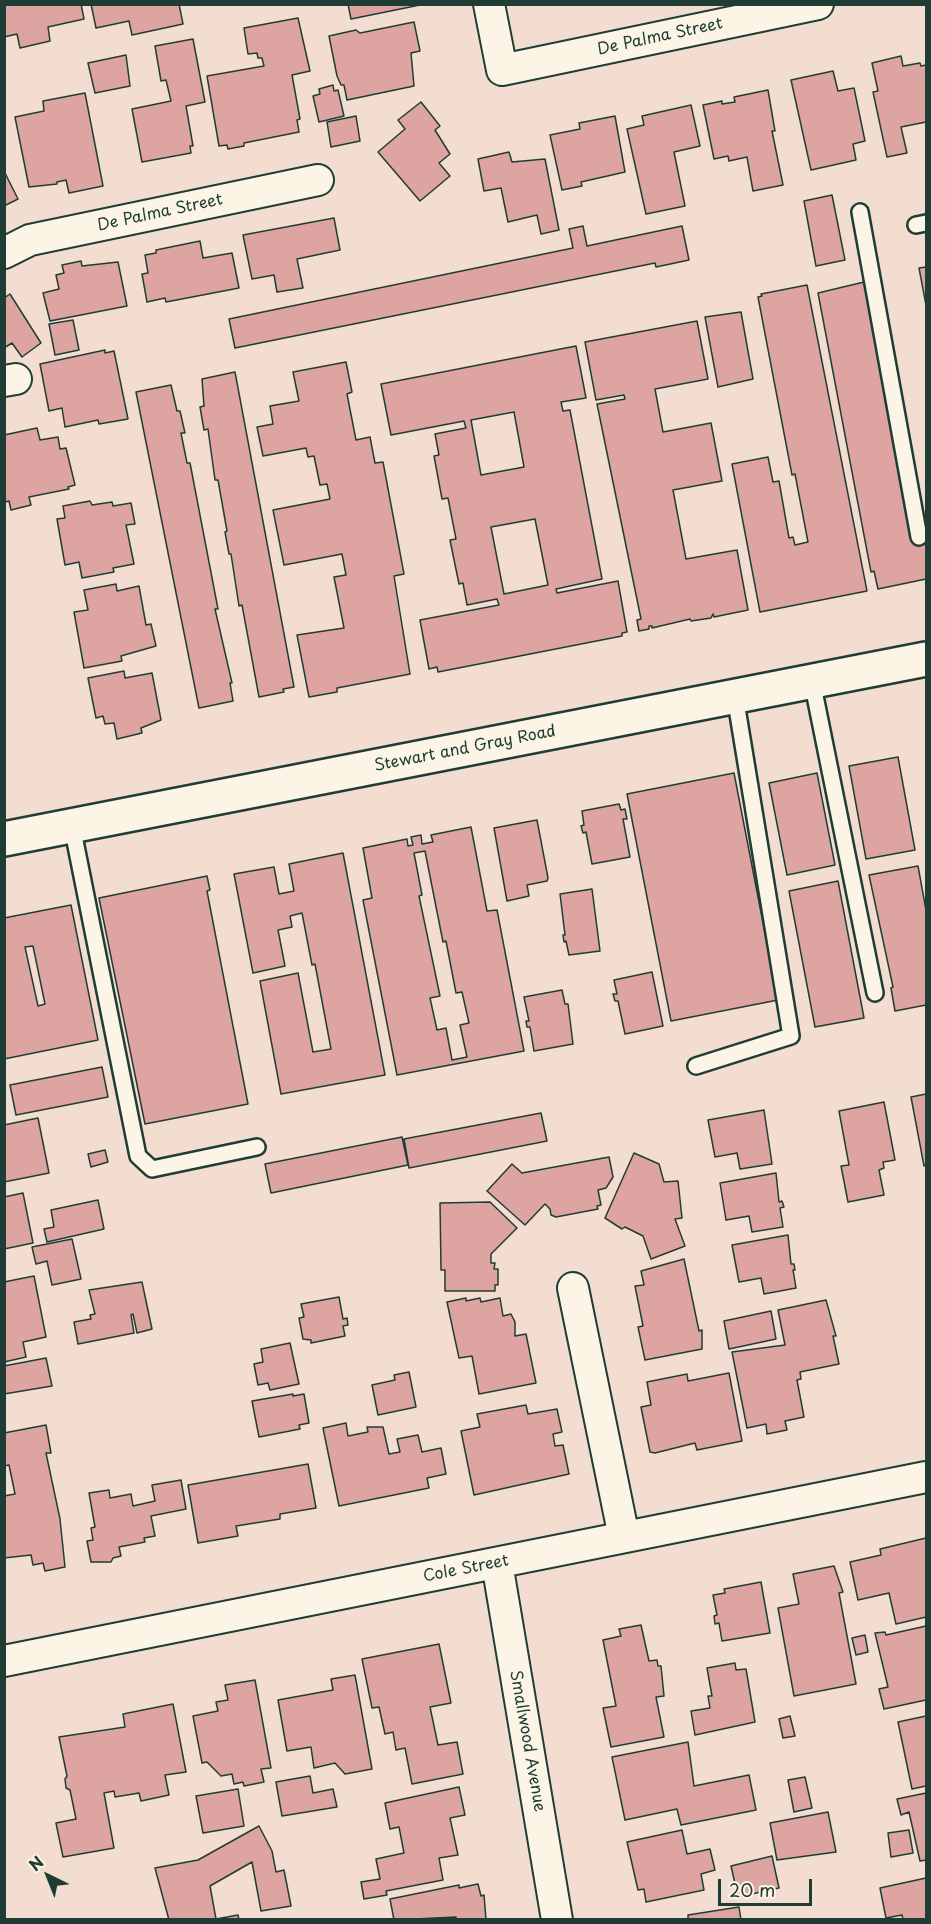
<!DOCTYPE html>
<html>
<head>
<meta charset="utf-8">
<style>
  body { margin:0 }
  #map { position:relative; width:931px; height:1924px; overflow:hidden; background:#f3ddd1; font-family:"Playpen Sans",sans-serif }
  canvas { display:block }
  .frame { position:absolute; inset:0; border:6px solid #1f3d34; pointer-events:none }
  .north { position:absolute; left:18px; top:1846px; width:60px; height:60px; -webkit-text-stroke:4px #fcf5e5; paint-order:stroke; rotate:317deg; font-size:16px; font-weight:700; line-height:24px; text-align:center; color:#1f3d34 }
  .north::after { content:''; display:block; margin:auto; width:21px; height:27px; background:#1f3d34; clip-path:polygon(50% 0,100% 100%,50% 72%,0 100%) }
  .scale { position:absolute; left:718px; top:1879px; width:94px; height:27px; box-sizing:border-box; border:3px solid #1f3d34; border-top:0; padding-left:8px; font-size:18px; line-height:21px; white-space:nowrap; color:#1f3d34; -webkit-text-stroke:4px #fcf5e5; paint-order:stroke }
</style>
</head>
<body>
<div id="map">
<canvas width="931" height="1924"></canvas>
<div class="frame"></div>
<div class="north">N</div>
<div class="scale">20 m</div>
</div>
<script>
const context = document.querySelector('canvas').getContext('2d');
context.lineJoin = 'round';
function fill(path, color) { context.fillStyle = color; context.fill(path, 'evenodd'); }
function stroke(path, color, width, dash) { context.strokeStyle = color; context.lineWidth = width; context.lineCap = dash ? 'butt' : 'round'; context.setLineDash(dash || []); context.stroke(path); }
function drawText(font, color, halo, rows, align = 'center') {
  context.font = font + ' "Playpen Sans",sans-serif'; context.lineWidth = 4.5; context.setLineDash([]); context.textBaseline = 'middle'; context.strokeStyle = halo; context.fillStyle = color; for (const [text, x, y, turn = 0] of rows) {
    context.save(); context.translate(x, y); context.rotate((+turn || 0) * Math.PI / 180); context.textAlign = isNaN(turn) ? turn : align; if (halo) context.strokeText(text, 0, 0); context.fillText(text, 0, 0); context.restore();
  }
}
const building = new Path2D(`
  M4,4H81L84,19L48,27L50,41L20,48L17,34L4,37Z
  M91,4H179L183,24L132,35L129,21L96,28Z
  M348,4H420V5L351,19Z
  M298,18L310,71L292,75L300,119L297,120L299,132L244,143V146L228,149L227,145L219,146L207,76L264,66L262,58H258L257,53L248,54L244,28Z
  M414,22L420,51L411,53L414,86L347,100L344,85H341L337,76L329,36L356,30L360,33Z
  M193,39L205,102L186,106L193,146H190L191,153L142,162L132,109L171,101L166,80L161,81L155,46Z
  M126,55L130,86L95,93L88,63Z
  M901,56L903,66L920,63L921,66L926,65V122L901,127L907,153L887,157L873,92L878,91L872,63Z
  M833,71L838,91L854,88L865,141L853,144L856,160L811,170L791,80Z
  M333,85L334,91L338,90L344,116L319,122L313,96L320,94L319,89Z
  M768,90L775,131H772L783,185L753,191L747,157L729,161L728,156L714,159L703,105L722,101V104L735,102L734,97Z
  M85,93L103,186L69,193L66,180L57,182V184L29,187L15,117L44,111L43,101Z
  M421,102L440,126L435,130L450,154L439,163L450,176L420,201L378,152L405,129L398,120Z
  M691,105L700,146L674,152L685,206L646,214L627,129L644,125L642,116Z
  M356,116L360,141L331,147L327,122Z
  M615,116L625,172L581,182L582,186L562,190L550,135L580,129L579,123Z
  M509,152L512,162L545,159L559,230L541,234L537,215L508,222L501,188L484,191L478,159Z
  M4,171L18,199L4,206Z
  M832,195L845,260L816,266L804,201Z
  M334,218L340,250L297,259L303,288L277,292L274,275L252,279L243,235Z
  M583,226L587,246L682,226L689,260L656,267L655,263L235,348L229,319L573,248L569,229Z
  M200,241L203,258L232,253L239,288L166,302L165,298L147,302L142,274L148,273L145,255L156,253V250Z
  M81,261L82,266L118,262L127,306L50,321L43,293L59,289L56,275L64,273L62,265Z
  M926,267V305L919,268Z
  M864,282L912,539L926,536V579L878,589L874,571L871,572L818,293Z
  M807,285L867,591L760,612L732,464L768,457L773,482L779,481L789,538L793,537L795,545L808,542L795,474L792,475L758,297L762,296L761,294Z
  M10,294L41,343L22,357L12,343L4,348V298Z
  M741,312L753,379L718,387L705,317Z
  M73,320L79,350L55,355L49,324Z
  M697,321L708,379L655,389L663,432L711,423L722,481L673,490L686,559L737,550L748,610L714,617L713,614L711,618L691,621L690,619L652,628V626H649V629L639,631L637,620L641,619L597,404L625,399L624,395L596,400L585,342Z
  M576,346L586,398L561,402L563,411L570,410L602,579L556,589L557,593L618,581L627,632L622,633V636L438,672L437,667L429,669L420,620L499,605L497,599L467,605L463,583L459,584L450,540L456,539L448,498L442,499L434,456L439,455L435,434L466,428L464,421L391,435L381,384ZM514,412L524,467L481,475L471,420ZM535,519L548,585L504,594L491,527Z
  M105,350V353L114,351L128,419L99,424L98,420L65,427L62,408L49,411L40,364Z
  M346,362L352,392L347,394L356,440L370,437L375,463L383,462L404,574L394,576L410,674L337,688V692L309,697L297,635L344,628L334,577L346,575L342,554L284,565L273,510L330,499L327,484L320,485L314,456L308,457L306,448L263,456L257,427L273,424L270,406L299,401L293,372Z
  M235,372L294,687L283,689L284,692L259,697L242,605L239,606L231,554H229L225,532L227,531L218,480H215L208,429L204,430L200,407L204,406L202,379Z
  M171,385L177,411H180L185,433H181L187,463H190L218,609H215L232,683H230L233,701L199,708L136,392Z
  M37,428L40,440L58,437L60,449L66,448L75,485L68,487L69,489L29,497L31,505L11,510L9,501L5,502L4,498V435Z
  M90,501L92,505L112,502L113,506L131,503L135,524L126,525L134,564L113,568L114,572L82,578L79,562L65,565L57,519L65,518L63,506Z
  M116,584L117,591L139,586L146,625L151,624L156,646L121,656L122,661L84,668L74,612L88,610L84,590Z
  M124,671L125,678L152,673L161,720L141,728L142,733L117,739L114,723L105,724L103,716L96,718L88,678Z
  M898,757L915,850L866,859L849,766Z
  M734,773L778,1000L671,1021L627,794Z
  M817,773L835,865L787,875L769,783Z
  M619,804L621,810L625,809L627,819H623L630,857L592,864L586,832L583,833L581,826L584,825L582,811Z
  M537,820L548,878L547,881L527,885L529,896L507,901L494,828Z
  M471,827L487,911L497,910L524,1051L397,1075L363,900L372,898L363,848L407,839L408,846L413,845L411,837L421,835L422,844L433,842L431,835ZM425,851L443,942L446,941L456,993L462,992L469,1023L460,1025L467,1057L452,1060L446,1028L437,1030L430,998L440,996L419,896L422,895L414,853Z
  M343,853L385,1075L281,1094L260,981L298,973L313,1052L331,1049L315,964L312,965L302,913L290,916L292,927L278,930L285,966L253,973L234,874L274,867L279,894L294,891L289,864Z
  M918,866L926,910V1005L895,1011L891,988L893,987L869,875Z
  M207,876L210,890L207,891L248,1104L145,1124L99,898Z
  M838,881L864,1018L815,1027L789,891Z
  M592,889L600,951L569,955L566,941L564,942L563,935H565L560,894Z
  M71,905L98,1040L4,1059V918ZM33,946L45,1004L38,1006L25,947Z
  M652,972L663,1026L625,1034L618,1001H615L613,994H617L614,980Z
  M562,990L565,1004H568L573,1044L534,1051L530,1027H527L526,1021H529L524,997Z
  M102,1067L108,1097L16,1115L10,1085Z
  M926,1094V1165L924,1166L911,1097Z
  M884,1102L895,1160L883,1162L884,1168L879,1170L884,1195L848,1202L841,1166L849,1165L839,1111Z
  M764,1110L772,1164L740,1169L737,1153L715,1157L708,1120Z
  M541,1113L547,1141L409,1168L404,1139Z
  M38,1118L49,1173L4,1182V1125Z
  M402,1137L408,1165L271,1193L265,1164Z
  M105,1150L108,1162L91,1167L88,1154Z
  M634,1153L659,1164L664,1182L678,1181L682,1218L675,1219L685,1246L651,1259L643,1236L625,1227L622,1229L605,1218Z
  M609,1157L613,1177L606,1188L598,1190L601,1205L597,1206L598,1209L556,1217L551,1215L550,1209L545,1204L525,1225L487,1191L512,1164L522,1173Z
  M776,1173L779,1202L782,1201L784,1207L780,1208L783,1227L752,1232L749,1216L726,1220L720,1183Z
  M23,1193L33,1243L4,1249V1197Z
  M98,1200L104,1229L47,1242L44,1229L54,1227L51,1210Z
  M490,1202L517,1228L491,1254V1263H495L494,1269H498V1285H495V1291H445V1270H441L440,1203Z
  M788,1235L791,1264H794L795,1270H793L796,1288L764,1294L761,1278L739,1282L732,1245Z
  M72,1239L81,1279L52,1285L47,1261L36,1264L32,1247Z
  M684,1259L699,1331L702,1330V1349L645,1360L638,1327L643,1326L635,1286L644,1285L641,1271Z
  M34,1276L46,1337L23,1342L26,1357L4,1362V1282Z
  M142,1282L152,1329L137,1333L133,1314L131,1315L134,1333L78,1344L74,1322L91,1319L90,1315L95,1314L89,1290Z
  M339,1297L343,1319L347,1318L348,1325L343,1326L345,1336L311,1343V1340L303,1339L299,1318L304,1317L301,1304Z
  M466,1298V1301L480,1298L481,1302L500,1298L503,1316L511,1314L515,1322V1336L526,1334L536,1383L479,1394L472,1356L459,1358L447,1302Z
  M826,1300L836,1336H833L839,1364L800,1372L801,1379L797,1380L804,1417L785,1421L787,1430L767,1434L766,1424L747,1428L732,1352L785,1345L778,1310Z
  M771,1311L776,1339L729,1349L724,1321Z
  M290,1343L299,1384L270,1390L268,1383L258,1385L254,1364L263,1362L261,1349Z
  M46,1358L52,1386L4,1394V1366Z
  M409,1372L416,1407L378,1415L372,1385L395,1380L394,1375Z
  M729,1373L742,1441L697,1450L695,1443L655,1453L650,1452L641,1407L651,1405L647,1382L687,1374L688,1381Z
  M293,1394V1396L304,1394L309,1423L299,1425L300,1429L259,1437L252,1401Z
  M526,1405L528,1414L557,1409L562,1432L553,1434L555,1446L563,1445L569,1474L474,1495L461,1431L480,1427L477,1414Z
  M346,1423L348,1436L368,1432L367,1427H383L389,1454L400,1452L397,1439L418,1435L422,1452L441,1448L446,1474L427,1478L429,1488L339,1506L323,1428Z
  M46,1425L51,1453H46L60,1519L65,1567L45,1571L43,1563L33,1565L31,1555L4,1558V1496L15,1494L9,1465L4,1466V1433Z
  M308,1464L316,1508L280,1514V1519L236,1526L238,1536L198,1543L188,1485Z
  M181,1480L186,1509L151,1516L155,1536L144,1538L145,1542L119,1547L121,1556L113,1558L111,1562H91L87,1541L93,1540L91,1528L95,1527L89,1493L109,1490L110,1498L131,1494L133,1506L155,1501L152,1485Z
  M926,1538V1617L896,1624L889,1593L858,1600L850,1562L881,1555L880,1549Z
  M834,1566L843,1592L839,1593L856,1684L794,1696L778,1608L799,1604L793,1574Z
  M761,1582L770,1633L722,1641L719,1623L715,1624L714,1616L717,1615L713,1595L725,1593L724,1589Z
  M641,1625L649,1661L657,1660L658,1666H661L664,1696L656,1697L664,1737L611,1747L603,1708L616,1706L603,1640L621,1636L619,1629Z
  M926,1626V1700L884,1709L879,1689L888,1687L875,1633L885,1632L886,1635Z
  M865,1635L868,1652L856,1655L852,1638Z
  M439,1644L451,1703L430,1707L438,1745L457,1742L463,1774L412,1784L405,1748L396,1750L393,1732L385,1734L379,1707L372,1708L362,1659Z
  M735,1663L736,1670L746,1669L755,1722L695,1735L691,1711L710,1708L708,1696H712L707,1668Z
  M355,1675L372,1769L345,1774L335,1763L314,1768L311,1747L287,1751L278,1700L333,1690L331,1679Z
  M255,1680L271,1768L261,1769L264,1782L244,1786L243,1782L234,1784L232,1774L221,1776L207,1762L202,1763L193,1716L218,1711L216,1702L228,1700L225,1685Z
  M173,1704L186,1772L165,1775L169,1795L141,1801L139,1793L115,1797L114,1791L104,1793L114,1848L63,1857L56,1823L76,1819L70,1790L66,1788L65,1779L67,1776L59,1737L125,1727L123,1714Z
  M790,1716L795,1736L783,1738L779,1719Z
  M926,1716V1786L912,1789L898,1722Z
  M688,1742L694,1786L749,1775L756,1810L681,1825L677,1809L625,1820L612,1757Z
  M310,1776L313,1793L333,1789L337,1807L282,1816L276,1782Z
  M805,1777L812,1808L794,1812L788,1780Z
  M459,1787L465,1815L450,1818L458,1855L439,1858L443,1880L386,1891L387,1895L364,1899L361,1882L380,1879L376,1859L404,1853L399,1827L390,1829L385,1803Z
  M238,1789L244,1826L203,1833L196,1796Z
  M926,1793V1860L920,1861L909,1812L901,1815L897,1799Z
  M828,1812L836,1852L777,1860L770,1823Z
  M259,1826L272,1851L276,1872L284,1870L291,1906L261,1911L252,1862L210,1886L216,1919L238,1915L239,1920H169L155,1868L198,1860Z
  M682,1830L687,1854L710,1849L715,1870L701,1874L704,1890L646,1902L644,1889L638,1890L627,1842Z
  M909,1830L913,1853L891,1857L888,1833Z
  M772,1856L779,1888L738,1897L731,1866Z
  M926,1878V1920H903L902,1915L886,1918L880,1888Z
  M478,1884L481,1896L484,1895L486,1920H456V1917L394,1920L390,1899L459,1885V1888Z
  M739,1907L741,1920H685L688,1919V1915Z`);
const lane = new Path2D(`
  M860,212L919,537
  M916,225L926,223
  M812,681L875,993
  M72,826L138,1156L152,1169L257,1147
  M696,1066L791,1036L735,696`);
const street = new Path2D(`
  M489,4L502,70L818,4
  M4,253L30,240L318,180
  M4,381L16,379
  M573,1288L624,1537
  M497,1563L557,1920
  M4,1661L926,1477`);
const secondary = new Path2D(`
  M4,839L926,659`);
const streetNames = [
  ["De Palma Street",660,37,-12],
  ["De Palma Street",160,213,-12],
  ["Stewart and Gray Road",465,749,-11],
  ["Cole Street",466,1569,-11],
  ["Smallwood Avenue",527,1741,80]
];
fill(building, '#dea4a1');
stroke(building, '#1f3d34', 1.5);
stroke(lane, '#1f3d34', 20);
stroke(street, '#1f3d34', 34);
stroke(secondary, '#1f3d34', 38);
stroke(lane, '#fcf5e5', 15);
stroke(street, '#fcf5e5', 30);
stroke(secondary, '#fcf5e5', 33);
drawText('16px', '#1f3d34', '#fcf5e5', streetNames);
</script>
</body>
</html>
